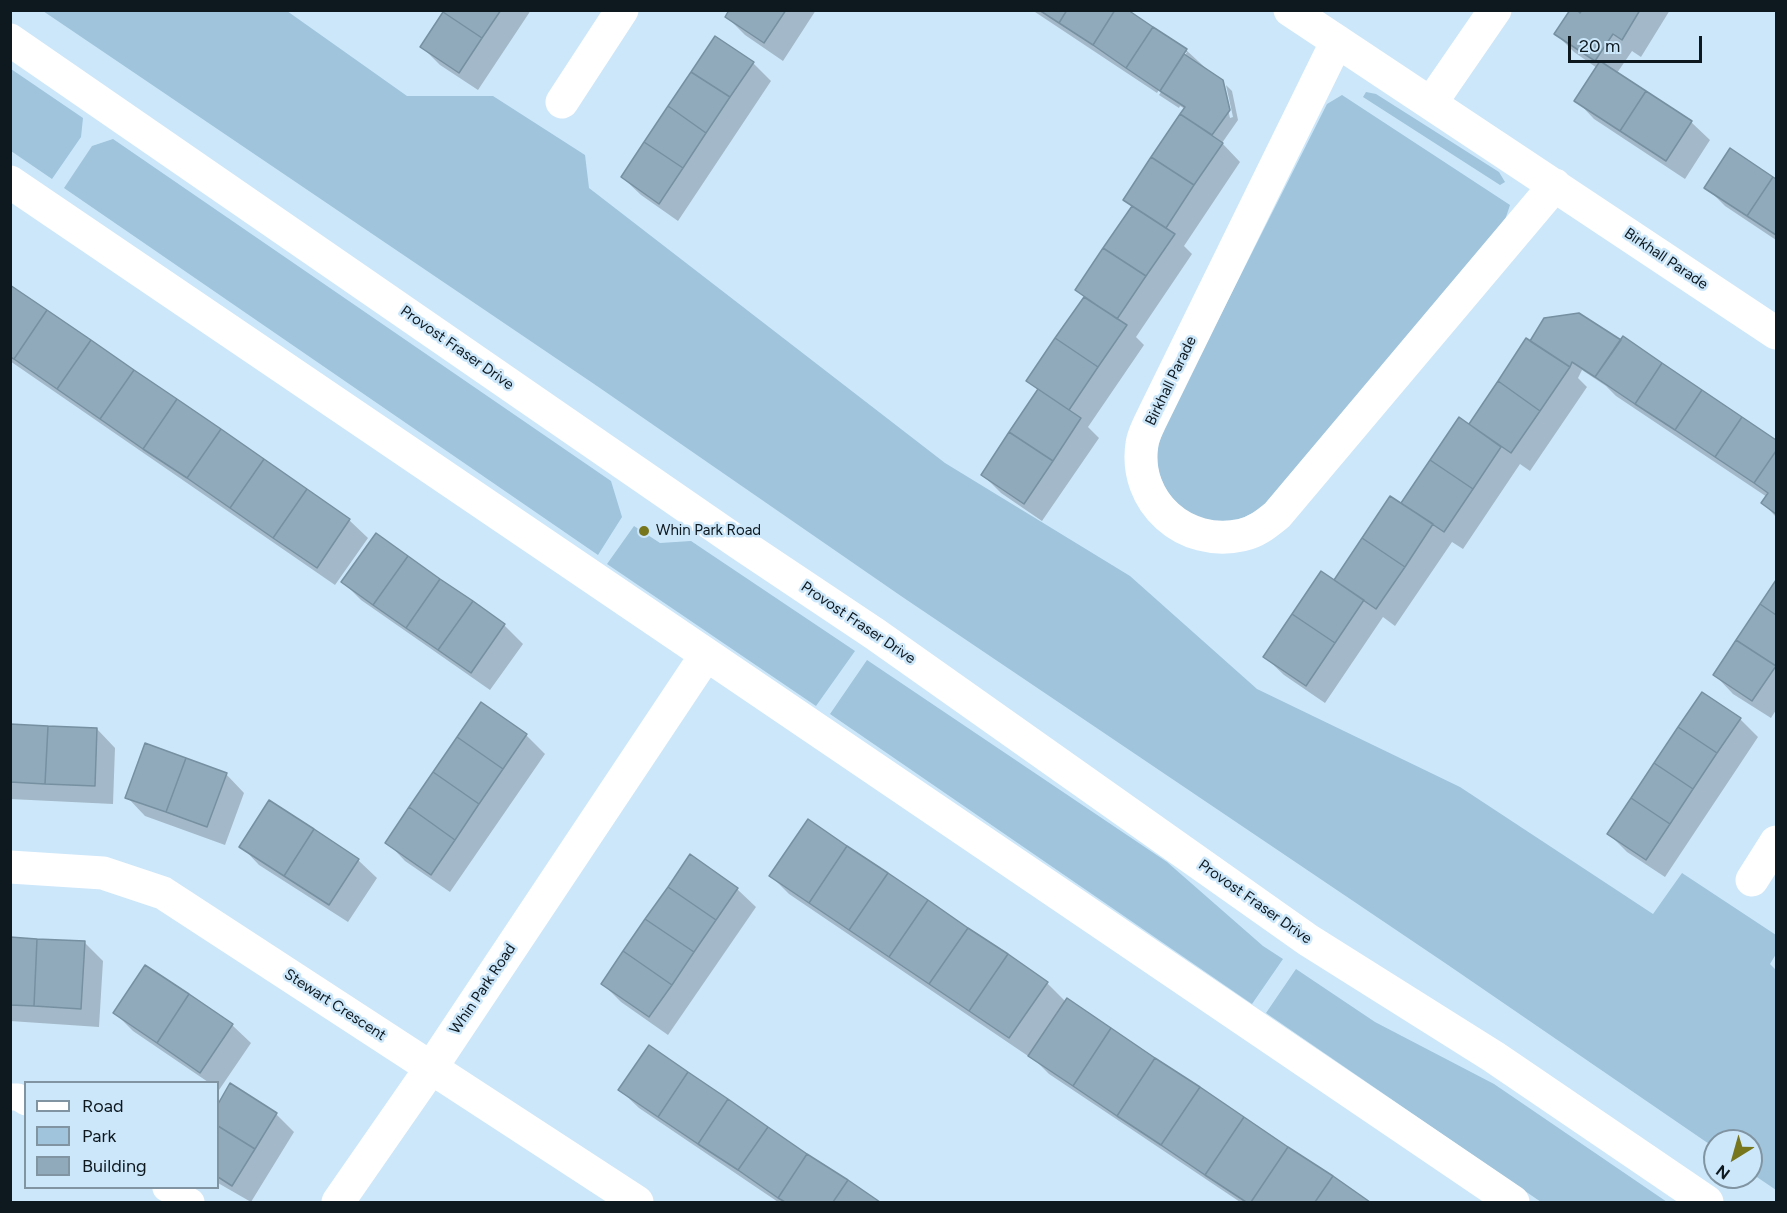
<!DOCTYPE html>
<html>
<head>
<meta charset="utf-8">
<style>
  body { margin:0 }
  #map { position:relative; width:1787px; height:1213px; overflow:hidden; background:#cce7fa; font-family:Figtree,sans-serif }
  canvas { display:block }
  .frame { position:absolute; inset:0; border:12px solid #0e181f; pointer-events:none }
  .legend { position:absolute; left:24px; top:1081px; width:195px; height:108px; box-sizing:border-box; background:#cce7fa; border:2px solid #8094a2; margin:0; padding:8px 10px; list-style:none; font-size:18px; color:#0e181f }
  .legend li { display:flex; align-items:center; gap:12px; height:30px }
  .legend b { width:30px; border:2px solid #8094a2 }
  .north { position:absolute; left:1703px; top:1129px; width:60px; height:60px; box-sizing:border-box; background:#cce7fa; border:2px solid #8094a2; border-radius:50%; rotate:217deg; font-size:16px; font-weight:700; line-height:24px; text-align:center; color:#0e181f }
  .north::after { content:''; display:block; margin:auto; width:21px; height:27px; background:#77761c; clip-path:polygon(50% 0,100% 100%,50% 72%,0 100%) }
  .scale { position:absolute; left:1568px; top:36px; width:134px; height:27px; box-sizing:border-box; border:3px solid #0e181f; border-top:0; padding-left:8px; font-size:18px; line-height:21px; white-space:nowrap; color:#0e181f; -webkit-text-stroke:4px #cce7fa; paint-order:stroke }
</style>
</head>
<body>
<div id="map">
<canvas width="1787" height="1213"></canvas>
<div class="frame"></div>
<ul class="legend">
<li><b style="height:8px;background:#fff"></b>Road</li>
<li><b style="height:16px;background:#9fc4dc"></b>Park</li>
<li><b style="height:16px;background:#90aabc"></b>Building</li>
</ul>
<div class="north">N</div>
<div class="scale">20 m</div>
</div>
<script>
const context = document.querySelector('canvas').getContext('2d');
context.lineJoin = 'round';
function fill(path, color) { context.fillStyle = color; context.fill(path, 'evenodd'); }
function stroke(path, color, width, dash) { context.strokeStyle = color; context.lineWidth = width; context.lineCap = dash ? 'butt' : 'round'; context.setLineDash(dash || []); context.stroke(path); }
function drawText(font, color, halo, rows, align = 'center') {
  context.font = font + ' Figtree,sans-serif'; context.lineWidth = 5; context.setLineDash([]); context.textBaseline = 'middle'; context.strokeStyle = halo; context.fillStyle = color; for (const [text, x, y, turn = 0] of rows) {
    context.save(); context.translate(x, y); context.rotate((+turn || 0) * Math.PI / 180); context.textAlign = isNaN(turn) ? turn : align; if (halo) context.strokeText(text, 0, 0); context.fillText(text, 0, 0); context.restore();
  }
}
const green = new Path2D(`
  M43,11H287L407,96H493L585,155L589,188L945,463L1130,576L1257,689L1460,787L1653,914L1682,873L1776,935V954L1770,964L1776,970V1190L1751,1173V1141H1715V1148L1448,965L901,596L597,386Z
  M11,69L83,118L81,137L52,179L11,151Z
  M1366,92L1376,94L1499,172L1505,182L1500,185L1363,97Z
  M1342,95L1510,205L1505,220L1265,506C1251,514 1235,524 1218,523C1183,519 1156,488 1157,454C1158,445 1162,435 1164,427L1327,104Z
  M113,139L611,481L622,517L598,555L64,188L92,146Z
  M634,526L660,543L691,541L855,651L816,706L607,564Z
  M867,660L1167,862L1263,946L1283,959L1252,1004L830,714Z
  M1296,969L1375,1022L1494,1084L1667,1202H1541L1266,1013Z`);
const shadow = new Path2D(`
  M446,10H531L478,90L440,65L422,47Z
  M731,10H816L783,61L745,35L727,17Z
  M1032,10H1125L1186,50L1222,83L1230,118L1233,117L1226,85L1232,91L1238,120L1222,143L1240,162L1184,246L1192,254L1136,337L1144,345L1088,427L1099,438L1042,521L1001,493L983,475L1039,391L1028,381L1085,298L1077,290L1132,207L1125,199L1185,109L1180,106L1179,108L1159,95L1187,52H1183L1157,93Z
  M1583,10H1670L1641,57L1632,51L1617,73L1691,122L1710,140L1685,179L1594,119L1576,100L1597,68L1574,52L1556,34L1581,15Z
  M753,63L771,81L678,221L641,195L622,177Z
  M1731,150L1776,181V240L1725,206L1706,187Z
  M10,286L349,520L368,538L335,585L10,361Z
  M1623,339L1776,444V517L1763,503L1767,497L1616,396L1606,386L1582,370L1578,378L1587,387L1530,471L1520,464L1463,549L1452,542L1395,626L1383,617L1325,703L1284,675L1265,657L1402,505L1459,419L1469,426L1527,341L1530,343L1621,342Z
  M376,535L504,625L523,644L490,690L361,600L343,582Z
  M1776,583V710L1771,718L1733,694L1715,675Z
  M482,704L526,735L545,754L450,892L405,861L387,842Z
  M1740,719L1758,737L1665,877L1627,852L1609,834Z
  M10,726L97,729L115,748L113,804L10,799Z
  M226,774L244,793L225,845L145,816L127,797Z
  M269,802L358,860L377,878L348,922L259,865L241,846Z
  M771,876L1047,983L1066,1002L1068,1000L1367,1202H1240L1049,1074L1029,1054L1028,1056L789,894Z
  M737,889L756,907L668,1035L621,1002L603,984Z
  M10,938L84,942L103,961L99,1027L10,1021Z
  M146,967L232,1025L251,1043L219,1090L218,1082H208L133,1031L115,1013Z
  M649,1047L878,1202H778L639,1108L620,1090Z
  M231,1085L276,1114L294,1132L251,1202L218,1183V1106Z`);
const building = new Path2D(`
  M445,10H501L482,38L443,12Z
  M729,10H786L764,43L725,17Z
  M1039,10H1067L1059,23Z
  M1067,10H1115L1093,45L1059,23Z
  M1115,10H1128L1153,27L1126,68L1093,45Z
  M1570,10H1577L1580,13L1582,10H1640L1622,40L1613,34L1595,61L1554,34Z
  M443,12L482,38L459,73L420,47Z
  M1153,27L1187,49L1160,91L1126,68Z
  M715,36L754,62L730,97L691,72Z
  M1184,54L1223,80L1230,110L1212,135L1180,114L1185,107L1160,91Z
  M1600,61L1646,91L1620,131L1574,101Z
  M691,72L730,97L706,133L668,106Z
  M1646,91L1692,121L1666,161L1620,131Z
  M668,106L706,133L683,168L644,142Z
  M1180,114L1223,143L1194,185L1151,157Z
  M644,142L683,168L659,204L621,177Z
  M1730,148L1773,177L1747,216L1704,188Z
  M1151,157L1194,185L1166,228L1123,200Z
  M1773,177L1776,179V235L1747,216Z
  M1132,206L1175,234L1146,276L1103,248Z
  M1103,248L1146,276L1117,319L1075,290Z
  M10,285L47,310L14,359L10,357Z
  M1084,297L1127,325L1098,367L1055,338Z
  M47,310L91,340L57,389L14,359Z
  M1579,313L1621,340L1595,377L1572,362L1570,367L1530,341L1544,318Z
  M1623,336L1662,363L1635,404L1595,377Z
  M1055,338L1098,367L1069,410L1026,381Z
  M1526,338L1570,367L1540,411L1498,381Z
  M91,340L134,370L100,419L57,389Z
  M1662,363L1702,390L1675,430L1635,404Z
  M134,370L177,399L143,449L100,419Z
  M1498,381L1540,411L1511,453L1469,424Z
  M1038,389L1081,418L1053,461L1009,432Z
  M1702,390L1742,417L1715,457L1675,430Z
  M177,399L221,429L187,478L143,449Z
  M1459,417L1501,447L1473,489L1430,460Z
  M1742,417L1776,440V451L1754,483L1715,457Z
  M221,429L264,459L230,508L187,478Z
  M1009,432L1053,461L1024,504L981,475Z
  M1776,451V514L1761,503L1768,493L1754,483Z
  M264,459L307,489L273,538L230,508Z
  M1430,460L1473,489L1444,532L1401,503Z
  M307,489L350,519L317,568L273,538Z
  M1390,496L1433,524L1405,567L1362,538Z
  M376,533L408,556L373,605L341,582Z
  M1362,538L1405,567L1376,609L1334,580Z
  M408,556L440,579L406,628L373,605Z
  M1321,571L1364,600L1335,643L1292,614Z
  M440,579L473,601L438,650L406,628Z
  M1776,580V615L1760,604Z
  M473,601L505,624L471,673L438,650Z
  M1760,604L1776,615V666L1736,640Z
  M1292,614L1335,643L1306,686L1263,657Z
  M1736,640L1776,666L1752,701L1713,675Z
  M1702,692L1741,718L1717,753L1678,727Z
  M481,702L527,734L503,769L457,737Z
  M10,724L48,726L45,784L10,782Z
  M48,726L97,728L95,786L45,784Z
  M1678,727L1717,753L1693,789L1654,763Z
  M457,737L503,769L479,804L433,772Z
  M145,743L186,758L166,812L125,798Z
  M186,758L227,773L207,827L166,812Z
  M1654,763L1693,789L1670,824L1631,798Z
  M433,772L479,804L455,840L409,807Z
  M1631,798L1670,824L1646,860L1607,834Z
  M269,800L314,829L284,876L239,847Z
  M409,807L455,840L431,875L385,843Z
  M808,819L847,846L809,903L769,876Z
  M314,829L359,859L329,905L284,876Z
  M847,846L888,873L849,930L809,903Z
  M690,854L738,888L716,920L668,887Z
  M888,873L928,900L889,957L849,930Z
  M668,887L716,920L694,952L645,919Z
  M928,900L968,928L929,984L889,957Z
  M645,919L694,952L672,985L623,951Z
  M968,928L1008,954L969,1011L929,984Z
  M10,937L37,939L34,1006L10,1005Z
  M37,939L85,941L81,1009L34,1006Z
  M623,951L672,985L649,1017L601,984Z
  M1008,954L1048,982L1009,1038L969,1011Z
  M145,965L189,994L157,1043L113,1013Z
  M189,994L233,1024L200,1073L157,1043Z
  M1067,998L1111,1028L1073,1086L1028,1056Z
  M1111,1028L1155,1058L1117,1116L1073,1086Z
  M649,1045L688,1072L658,1117L618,1090Z
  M1155,1058L1200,1087L1161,1145L1117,1116Z
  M688,1072L728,1099L698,1144L658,1117Z
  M230,1083L277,1113L255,1149L218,1126V1104Z
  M1200,1087L1244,1117L1205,1175L1161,1145Z
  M728,1099L768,1127L738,1170L698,1144Z
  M1244,1117L1288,1147L1251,1202H1246L1205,1175Z
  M218,1126L255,1149L232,1186L218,1177Z
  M768,1127L807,1154L778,1198L738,1170Z
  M1288,1147L1333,1176L1315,1202H1251Z
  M807,1154L848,1180L833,1202H785L778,1198Z
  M1333,1176L1370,1202H1315Z
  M848,1180L880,1202H833Z`);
const service = new Path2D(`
  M10,1097H18L26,1102
  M166,1188L191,1202`);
const minor = new Path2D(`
  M1290,10L1776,333
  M1337,41L1150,422C1147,429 1143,436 1142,444C1133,502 1185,548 1242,535C1256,532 1266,524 1277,515L1555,185
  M562,102L622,10
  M1431,103L1495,10
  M10,182L1513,1202
  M10,867L103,873L163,893L637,1202
  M1752,880L1776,842
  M338,1202L431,1068L706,655`);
const tertiary = new Path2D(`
  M10,40L739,543L875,634L1308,940L1494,1057L1707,1202`);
const markers = [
  [644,531,6,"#77761c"]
];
const streetNames = [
  ["Birkhall Parade",1666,259,34],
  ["Provost Fraser Drive",457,348,35],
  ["Birkhall Parade",1171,381,-64],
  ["Provost Fraser Drive",858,623,34],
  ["Provost Fraser Drive",1255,902,35],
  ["Whin Park Road",483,989,-56],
  ["Stewart Crescent",335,1005,33]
];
const poiNames = [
  ["Whin Park Road",656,531]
];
fill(green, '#9fc4dc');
fill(shadow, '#0003');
fill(building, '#90aabc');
stroke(building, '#7690a1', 1.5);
stroke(service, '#fff', 27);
stroke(minor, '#fff', 33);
stroke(tertiary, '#fff', 33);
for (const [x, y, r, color] of markers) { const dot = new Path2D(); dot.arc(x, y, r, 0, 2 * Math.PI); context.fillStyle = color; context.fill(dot); stroke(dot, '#cce7fa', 2); }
drawText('15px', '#0e181f', '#cce7fa', streetNames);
drawText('15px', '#0e181f', '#cce7fa', poiNames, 'left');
</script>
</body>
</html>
